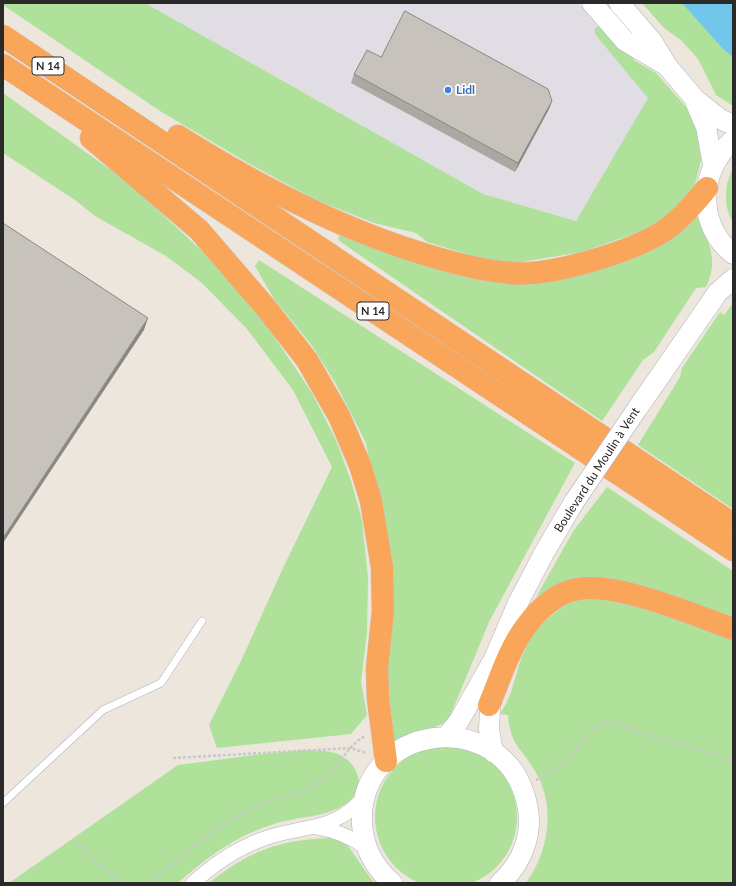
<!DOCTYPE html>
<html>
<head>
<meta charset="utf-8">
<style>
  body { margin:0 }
  #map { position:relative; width:736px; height:886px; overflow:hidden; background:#ece6dd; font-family:Lato,sans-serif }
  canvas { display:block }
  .frame { position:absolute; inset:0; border:4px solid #2a2a2a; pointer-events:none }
</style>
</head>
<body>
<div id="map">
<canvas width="736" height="886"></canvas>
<div class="frame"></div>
</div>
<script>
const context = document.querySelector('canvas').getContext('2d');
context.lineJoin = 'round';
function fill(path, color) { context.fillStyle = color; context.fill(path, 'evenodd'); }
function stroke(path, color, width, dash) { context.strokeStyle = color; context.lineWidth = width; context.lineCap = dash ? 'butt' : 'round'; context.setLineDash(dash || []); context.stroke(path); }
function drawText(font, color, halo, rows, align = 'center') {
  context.font = font + ' Lato,sans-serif'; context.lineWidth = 3.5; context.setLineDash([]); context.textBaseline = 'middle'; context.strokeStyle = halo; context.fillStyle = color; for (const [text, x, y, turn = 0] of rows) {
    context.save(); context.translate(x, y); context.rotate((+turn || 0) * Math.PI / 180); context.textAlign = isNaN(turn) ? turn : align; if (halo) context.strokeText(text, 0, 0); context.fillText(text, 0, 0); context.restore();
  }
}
const industrial = new Path2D(`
  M145,3H578L651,94L576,221L483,194Z`);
const green = new Path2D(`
  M3,3H145L483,194L576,221L648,98L595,34V28L602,25L635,61L656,73L688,109L696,122L700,141L701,161L694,188L687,201L658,223L636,233L582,252L510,264L483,259L427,242L416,233L374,223L314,199L248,163L160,111L3,5Z
  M642,3H733V106L716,95L698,59L681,40L664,28Z
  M3,93L129,183L205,254L267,326L312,393L336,440L351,481L362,520L368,578L367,632L361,682L367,715L351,734L217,748L209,725L241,661L283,568L332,467L293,390L247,329L202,283L166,256L95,216L75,200L3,153Z
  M733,168V223C723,205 724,186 733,168Z
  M696,213C707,240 720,258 706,287L696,288L654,352L643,360L602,421L338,240L341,231L516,279Z
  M259,260L575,463L489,622L448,721C431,730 412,734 394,743L385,667L394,592L366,443L336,384L313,347L274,299L255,266Z
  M733,303V509L638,445L680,377L682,368L720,312L724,315Z
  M607,487L733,571V619L650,590L536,599L540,590L574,530Z
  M580,598L619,600L733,637V883H526C549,851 556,806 535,771C521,747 510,745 508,715L500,714C511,697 511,691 517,672C527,635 546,614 580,598Z
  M375 817a71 71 0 1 1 142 0a71 71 0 1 1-142 0Z
  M304,750C313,751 323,750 331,752C356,757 370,786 347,803C327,818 297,816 274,824C237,835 206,858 178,883H9L178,765L262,754Z
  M328,838L346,843L374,883H209C247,852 279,840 328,838Z`);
const water = new Path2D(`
  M682,3H733V57L723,49Z`);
const path = new Path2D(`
  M173,758L351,748L366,753
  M536,780C547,775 560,768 568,759C580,746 589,728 607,722L733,760
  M73,839L120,883
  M151,883C184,853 219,823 260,805C274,799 290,797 304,791C311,788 318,782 325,778C340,767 347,745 364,737`);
const lane = new Path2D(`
  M3,803L103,710L161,683L202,621`);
const street = new Path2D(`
  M315,827C335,830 352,837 368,849
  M193,883C216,862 242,845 272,836C294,829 319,829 340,817C350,812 358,804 366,796`);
const secondary = new Path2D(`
  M592,3L625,41L667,66
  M619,3L652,41L667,66L695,99L720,119L733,125
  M695,101L706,127L713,165
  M733,140C699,170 696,225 733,254
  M637,409L718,292L733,279
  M491,688L489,729L493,752
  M446,737L459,721L494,659L518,603L544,553L574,502
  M392,883C375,868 364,848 362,825C357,722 505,703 527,804C534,833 522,864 500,883`);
const highway = new Path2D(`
  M3,36L733,524
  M3,65L733,550
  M178,136C259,187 345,232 437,258C461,265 486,271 511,273C550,277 631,252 664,231C680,220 694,204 707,188
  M91,138L199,230L267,309L307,360L339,416L360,465L371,501L382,567L383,611L377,668L378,699L386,761
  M489,705C500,679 509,648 527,625C538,610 557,592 578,589C618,582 694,615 733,629`);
const secondaryBridge = new Path2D(`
  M574,502L637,409`);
const wall = new Path2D(`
  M381,57L552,101L549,109L515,172L351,83L354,74Z`);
const shadedWall = new Path2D(`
  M552,101L549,109L515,172L518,163Z
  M148,318L144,330L3,543V538Z`);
const building = new Path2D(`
  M405,11L548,89L552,101L518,163L354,74L367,50L381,57Z
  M3,223L148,318L3,538Z`);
const markers = [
  [448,90,4,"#3f7fe0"]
];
const shields = [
  [48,66,32],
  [373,311,32]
];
const shieldNames = [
  ["N 14",48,66],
  ["N 14",373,311]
];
const shopNames = [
  ["Lidl",456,90]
];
const streetNames = [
  ["Boulevard du Moulin à Vent",597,470,-57]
];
fill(industrial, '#e0dde5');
fill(green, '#b0e19b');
fill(water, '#73c6eb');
stroke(lane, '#b0b2be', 8);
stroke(street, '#b0b2be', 15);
stroke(secondary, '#b0b2be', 21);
stroke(highway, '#c8c8c8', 23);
stroke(path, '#c8c8c8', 2.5, [3, 2]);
stroke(lane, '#fff', 7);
stroke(street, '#fff', 14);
stroke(secondary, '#fff', 20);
stroke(highway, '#f9a65b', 22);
stroke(secondaryBridge, '#b0b2be', 21, []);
stroke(secondaryBridge, '#fff', 20);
fill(wall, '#aba8a2');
fill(shadedWall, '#8b8884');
fill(building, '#c7c3bc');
stroke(building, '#8b8884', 1);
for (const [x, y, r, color] of markers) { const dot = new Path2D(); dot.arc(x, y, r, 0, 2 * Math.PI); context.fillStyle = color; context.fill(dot); stroke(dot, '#fff', 1.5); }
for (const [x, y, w] of shields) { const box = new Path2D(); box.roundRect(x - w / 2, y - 9, w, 18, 3); context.fillStyle = '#fff'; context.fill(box); stroke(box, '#2a2a2a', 1); }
drawText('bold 11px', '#2a2a2a', null, shieldNames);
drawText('bold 12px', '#366cbe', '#fff', shopNames, 'left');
drawText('12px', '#2a2a2a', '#fff', streetNames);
</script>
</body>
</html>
